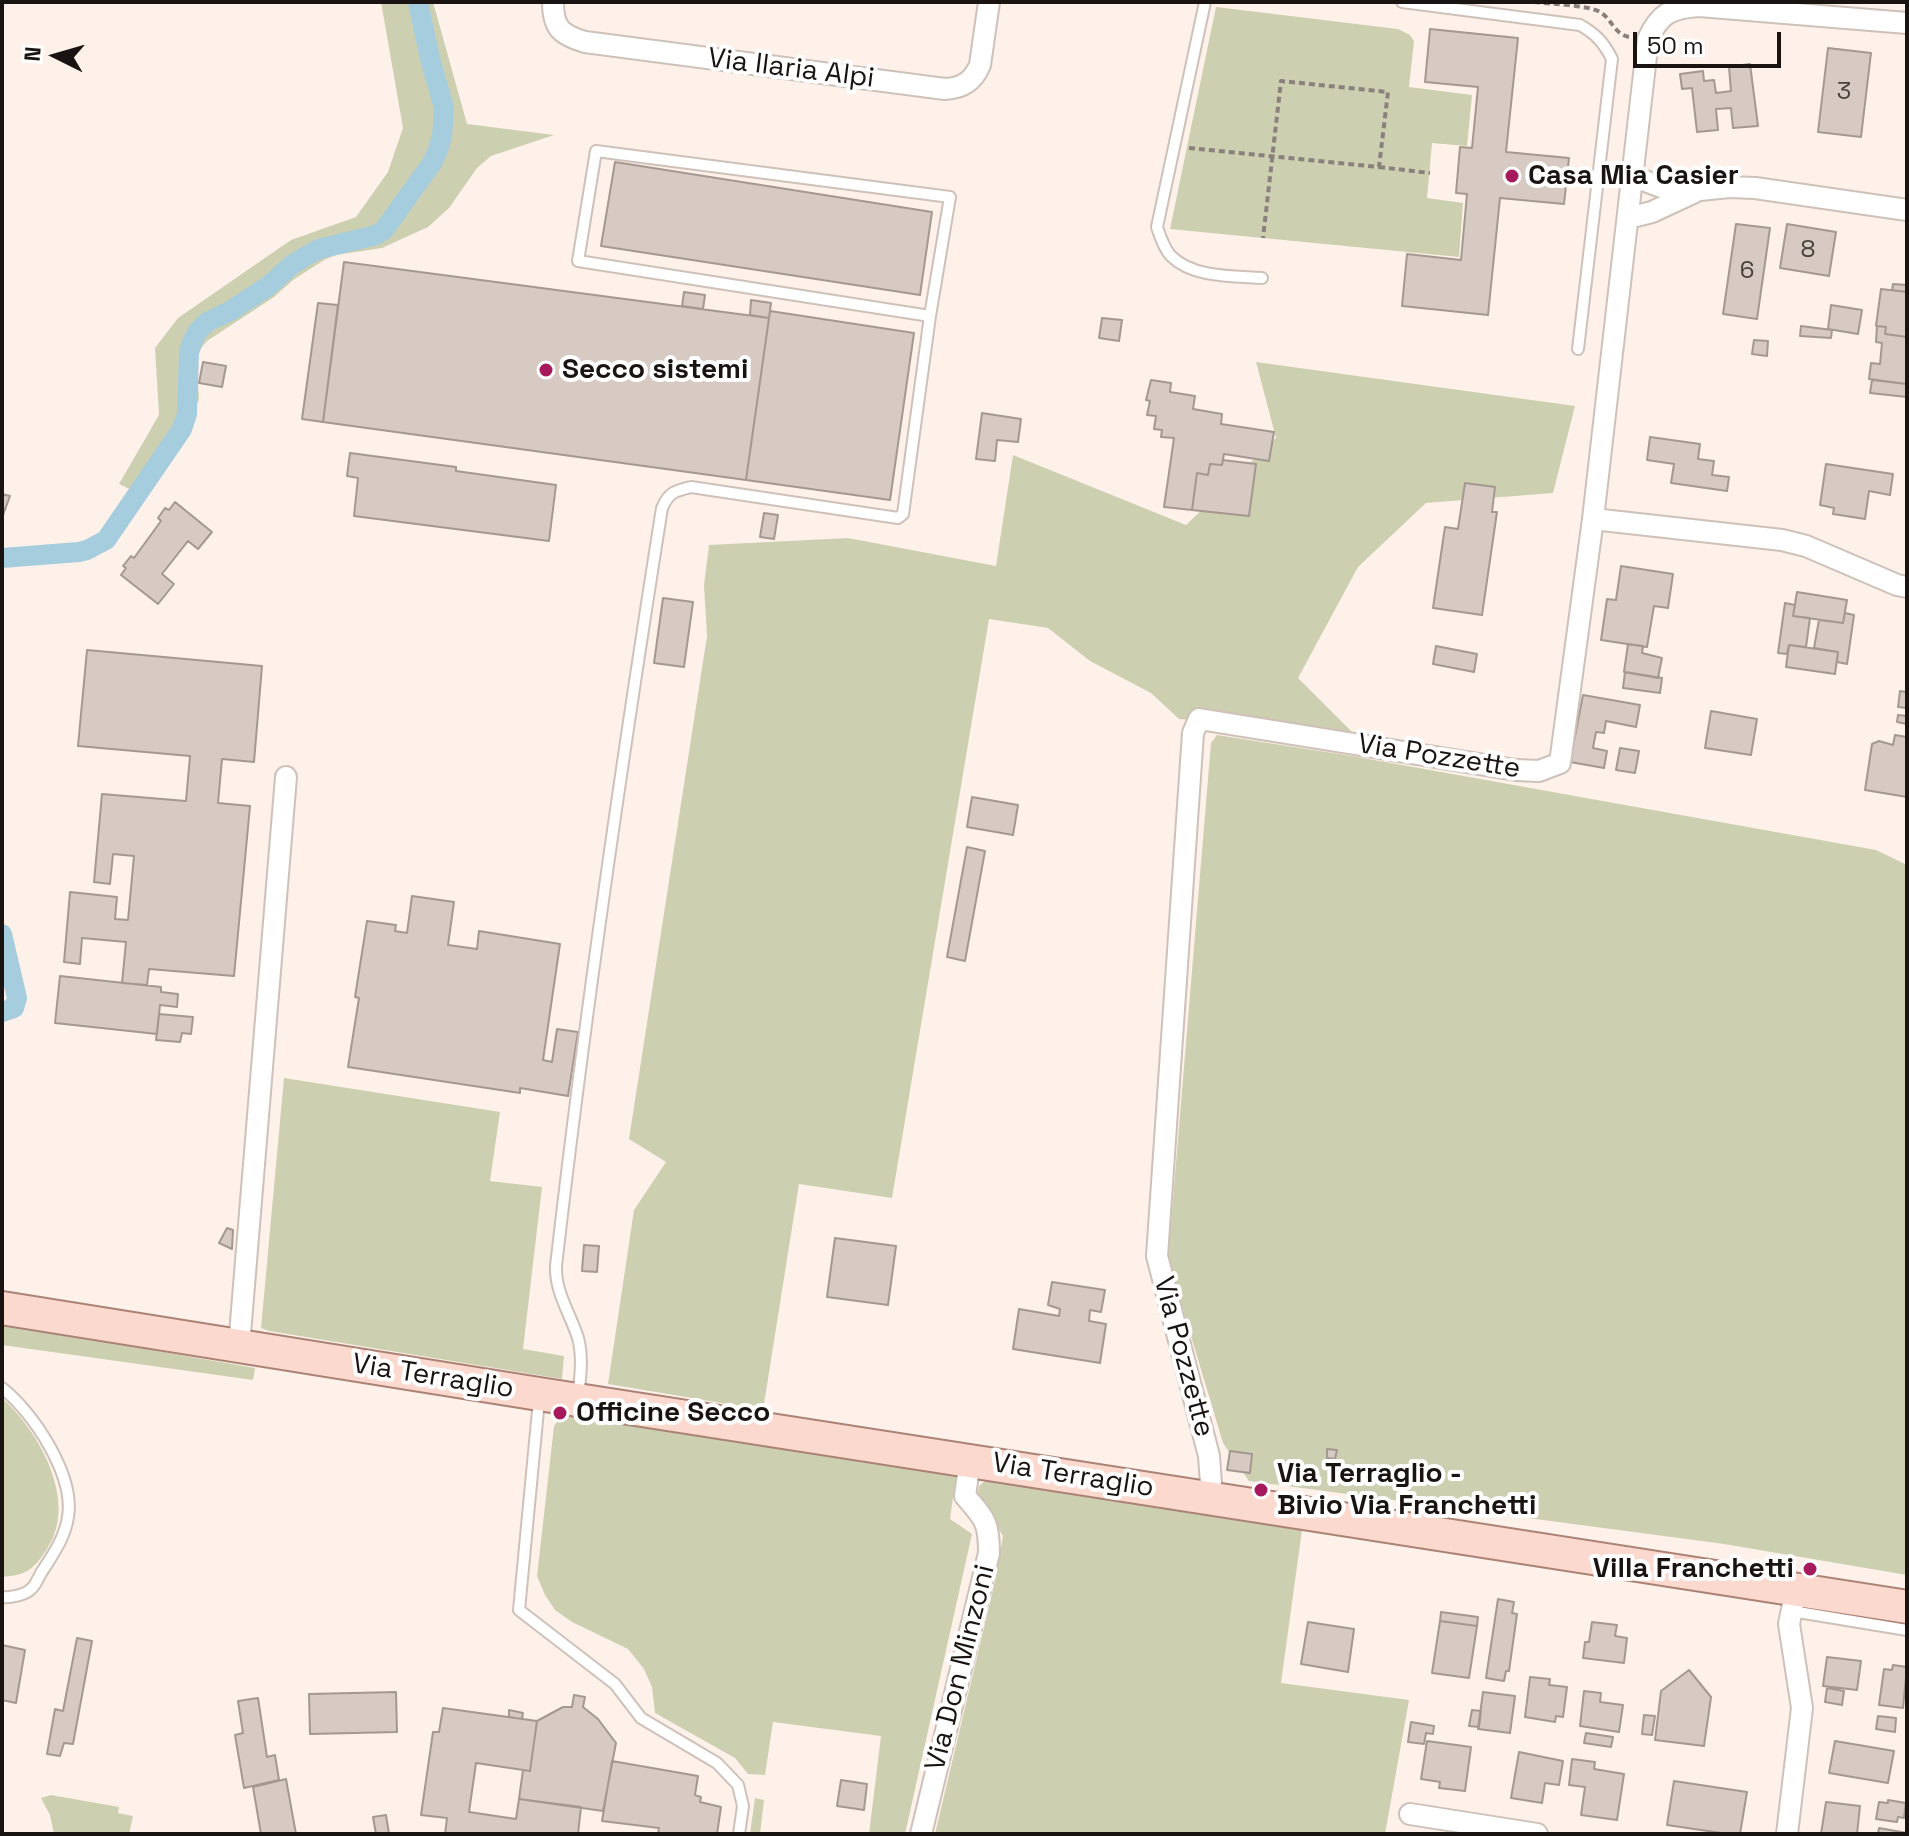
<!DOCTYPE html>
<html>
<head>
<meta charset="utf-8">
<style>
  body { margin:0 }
  #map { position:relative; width:1909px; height:1836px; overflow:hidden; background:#fef1e9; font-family:"Space Grotesk",sans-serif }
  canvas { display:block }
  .frame { position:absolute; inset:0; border:4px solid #191411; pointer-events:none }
  .north { position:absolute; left:16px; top:16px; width:80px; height:80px; -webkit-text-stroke:6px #fff; paint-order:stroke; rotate:275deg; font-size:22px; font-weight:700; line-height:32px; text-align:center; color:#191411 }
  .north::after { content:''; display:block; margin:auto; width:28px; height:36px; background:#191411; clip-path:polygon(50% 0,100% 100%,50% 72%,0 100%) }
  .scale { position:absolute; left:1633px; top:32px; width:148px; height:36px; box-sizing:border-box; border:4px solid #191411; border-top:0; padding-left:10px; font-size:24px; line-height:28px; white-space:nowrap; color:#191411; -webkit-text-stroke:6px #fff; paint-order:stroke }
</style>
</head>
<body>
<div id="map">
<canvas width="1909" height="1836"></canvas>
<div class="frame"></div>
<div class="north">N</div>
<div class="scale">50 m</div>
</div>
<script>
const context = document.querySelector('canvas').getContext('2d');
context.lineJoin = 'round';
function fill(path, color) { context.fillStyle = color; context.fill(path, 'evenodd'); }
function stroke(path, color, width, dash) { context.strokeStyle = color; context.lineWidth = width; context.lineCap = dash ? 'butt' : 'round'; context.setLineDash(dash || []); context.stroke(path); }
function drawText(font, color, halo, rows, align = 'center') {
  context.font = font + ' "Space Grotesk",sans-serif'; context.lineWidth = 8; context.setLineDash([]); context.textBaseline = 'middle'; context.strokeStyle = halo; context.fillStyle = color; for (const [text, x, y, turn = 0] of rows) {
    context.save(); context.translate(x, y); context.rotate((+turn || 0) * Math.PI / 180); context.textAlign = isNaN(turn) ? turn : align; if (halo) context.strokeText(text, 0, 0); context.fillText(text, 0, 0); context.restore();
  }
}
const green = new Path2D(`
  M381,2H433L467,124L554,135L491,156L477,168L449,208L428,227L382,248L336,255L324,260L293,280L274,297L207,341C190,358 199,379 199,400L187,414L182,429L138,493L119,484L159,415L155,348L178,318L291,240L356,217L388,172L403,128Z
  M1216,7L1398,29L1410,35L1414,41L1409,87L1472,95L1467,146L1432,143L1427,198L1463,203L1459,257L1170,229Z
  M1256,362L1575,406L1553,493L1426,503L1358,567L1298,678L1362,742L1243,723L1179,719L1151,693L1090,661L1048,628L989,619L892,1198L799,1184L763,1410L608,1384L634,1210L666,1162L629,1139L707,636L704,585L709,545L848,538L996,566L1013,455L1186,525L1276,438Z
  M1217,735L1352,756L1876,850L1907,865V1575L1724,1544L1249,1481L1223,1443L1168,1259L1211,743Z
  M284,1078L500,1112L490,1181L542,1187L523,1349L564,1356L562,1379L269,1331L261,1328Z
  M2,1324L255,1368L253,1380L2,1345Z
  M2,1398C39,1431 79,1502 47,1549C33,1570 27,1575 2,1577Z
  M563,1414L949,1473L956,1476L950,1519L972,1534L905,1834H869L881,1736L773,1722L765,1775L748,1774L735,1758L655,1713L652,1687L644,1669L628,1649L572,1622L555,1610L545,1595L537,1576L554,1426Z
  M986,1480L1302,1530L1281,1683L1409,1700L1385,1834H935L995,1581L1003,1536L977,1497L979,1486Z
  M51,1795L119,1807L118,1813L133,1816L129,1834H54L50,1815L41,1798Z
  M755,1798L764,1800L760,1834H750Z`);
const canal = new Path2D(`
  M2,558L79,552L87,550L106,540L182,429L187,414L189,352L193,340L198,331L207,322L230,311L267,287L293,264L306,256L319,249L376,235L384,230L432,163L438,150L442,136L444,108L430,59L418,2
  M2,934L17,998L14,1008L2,1012`);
const building = new Path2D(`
  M1430,29L1518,38L1506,152L1569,158L1564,204L1500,198L1488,315L1402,306L1407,254L1461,260L1467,194L1456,193L1460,147L1472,148L1478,87L1425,82Z
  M1828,48L1871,53L1861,137L1818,132Z
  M1750,64L1758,126L1733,128L1731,108L1716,109L1718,130L1697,132L1692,88L1682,89L1680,74L1703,71L1704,81L1714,80L1716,93L1731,91L1729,67Z
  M615,162L932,212L920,295L601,246Z
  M1736,224L1770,228L1757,319L1723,314Z
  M1787,224L1836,232L1829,276L1780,268Z
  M344,262L769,318L746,480L323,422Z
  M1893,284L1907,285V292L1892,290Z
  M1881,289L1907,292V337L1885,334L1886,327L1876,326Z
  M684,292L705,295L703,309L682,306Z
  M751,300L771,303L769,318L750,315Z
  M318,303L338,305L323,422L302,419Z
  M1831,305L1862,310L1858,334L1828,329Z
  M770,311L914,333L890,500L746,480Z
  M1102,318L1122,320L1119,341L1099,338Z
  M1801,326L1832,330L1831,338L1800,336Z
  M1877,326L1886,327L1885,334L1907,337V384L1869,379L1871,363L1880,364L1882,343L1876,342Z
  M1754,340L1768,341L1767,356L1752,354Z
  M203,362L226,366L222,387L199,383Z
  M1151,380L1171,383L1170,392L1195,396L1193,409L1222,414L1221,424L1274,432L1269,461L1224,454L1222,465L1210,464L1208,475L1197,473L1192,510L1164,507L1174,438L1161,437L1162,430L1154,429L1156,416L1147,415L1150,401L1146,400Z
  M1872,380L1907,384V397L1870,393Z
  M982,413L1021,419L1018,442L997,440L995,461L976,459Z
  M1650,437L1700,444L1698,459L1714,461L1712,475L1729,477L1727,491L1671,483L1674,464L1647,460Z
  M350,453L456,467V471L556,485L549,541L354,516L358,478L347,476Z
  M1223,460L1256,464L1249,516L1192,510L1197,473L1208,475L1210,464L1222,465Z
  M1826,464L1893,474L1890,495L1869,491L1865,519L1833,514L1834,508L1820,505Z
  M1465,483L1495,487L1492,512H1497L1482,615L1433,608L1445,527L1458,529Z
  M2,494L10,496L3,515H2Z
  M175,502L212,532L198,549L188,541L162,574L174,584L158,604L121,575L126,568L123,566L131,556L134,558L161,521L158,518L165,508L169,510Z
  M764,513L778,515L774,539L760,537Z
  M1621,566L1673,574L1668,608L1654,606L1647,647L1601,640L1607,599L1616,600Z
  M1797,592L1847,600L1843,623L1793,616Z
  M663,598L693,602L684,667L654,663Z
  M1785,603L1795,605L1793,616L1810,618L1806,647L1789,645L1787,654L1778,653Z
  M1845,613L1854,615L1847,664L1837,662L1838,652L1814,648L1819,620L1843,623Z
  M1628,644L1643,646L1642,653L1662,658L1658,678L1624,672Z
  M1789,645L1838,652L1835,674L1786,667Z
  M1436,646L1477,654L1474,672L1433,664Z
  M87,650L262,666L254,762L222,759L218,803L250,806L234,976L149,969L147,985L122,983L126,942L82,938L80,964L64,962L70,892L117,897L115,919L128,920L134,856L113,854L110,884L94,882L102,794L186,801L190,756L78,746Z
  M1625,672L1662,678L1660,693L1623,688Z
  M1900,691L1907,692V708L1898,707Z
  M1583,695L1640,705L1636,727L1606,721L1604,733L1596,732L1593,748L1607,751L1604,768L1570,762Z
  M1711,711L1757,719L1751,755L1705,748Z
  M1898,715L1907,716V724L1897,722Z
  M1895,735L1907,737V797L1865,790L1872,744L1879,741L1893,745Z
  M1620,748L1639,751L1635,773L1616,770Z
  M972,797L1018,805L1013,835L967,827Z
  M967,847L985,851L965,961L947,957Z
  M412,896L454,902L448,945L477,949L479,931L560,944L543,1060L552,1062L557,1029L578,1032L568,1096L520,1088V1093L348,1067L359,998L355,997L367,921L396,925L395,931L407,933Z
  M60,976L161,987V992L178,994L177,1007L160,1005L157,1034L55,1023Z
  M159,1014L193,1017L191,1034L182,1033L180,1042L156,1040Z
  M227,1228L233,1230L232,1249L219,1243Z
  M835,1238L896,1246L888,1305L827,1297Z
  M584,1245L599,1246L597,1272L582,1271Z
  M1052,1282L1105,1290L1101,1312L1090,1310L1089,1321L1106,1324L1100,1363L1013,1349L1019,1309L1059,1316L1060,1309L1048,1305Z
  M1327,1449L1337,1450L1335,1459L1327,1458Z
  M1230,1451L1252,1454L1250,1473L1227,1470Z
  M1498,1599L1514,1602L1512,1613L1517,1614L1509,1671H1506L1504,1681L1486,1678Z
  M1441,1612L1478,1617L1477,1626L1440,1621Z
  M1440,1621L1477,1626L1469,1678L1432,1673Z
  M1308,1622L1354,1629L1348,1672L1301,1664Z
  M1592,1622L1617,1625L1615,1636L1627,1638L1624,1663L1583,1658L1585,1642H1589Z
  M77,1638L92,1641L73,1744L64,1743L60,1756L47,1754L55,1709L63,1711Z
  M2,1645L25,1650L16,1703L2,1700Z
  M1827,1657L1861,1661L1857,1690L1823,1686Z
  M1893,1665L1907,1667L1903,1708L1879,1705L1884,1669L1892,1670Z
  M1689,1670L1711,1697L1704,1746L1655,1740L1661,1691Z
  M1530,1677L1550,1679L1549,1685L1567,1687L1563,1717L1556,1716L1555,1722L1525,1717Z
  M1827,1688L1844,1691L1842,1705L1825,1702Z
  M1584,1691L1601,1693L1600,1702L1623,1705L1619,1732L1580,1726Z
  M396,1692L397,1732L310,1734L309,1694Z
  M1483,1692L1515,1696L1510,1733L1478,1729Z
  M574,1695L585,1697L583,1707L598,1719L616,1743L603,1811L519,1799L523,1770L530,1771L537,1721L563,1707H572Z
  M258,1698L267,1757L275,1755L279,1780L244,1788L235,1735L243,1733L238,1701Z
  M443,1708L537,1721L530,1771L476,1763L469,1812L516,1819L519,1799L581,1807L578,1834H445L447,1818L421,1815L433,1732H439Z
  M509,1710L523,1713L522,1719L509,1717Z
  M1472,1710L1481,1711L1479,1727L1469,1726Z
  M1644,1715L1655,1716L1652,1735L1642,1734Z
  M1878,1716L1896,1718L1895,1732L1876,1729Z
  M1411,1722L1434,1726L1433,1734L1426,1733L1424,1744L1408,1742Z
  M1586,1733L1613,1737L1611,1747L1584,1743Z
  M1427,1741L1471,1747L1465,1791L1439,1788L1440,1782L1421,1779Z
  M1835,1741L1894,1751L1888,1783L1829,1773Z
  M1519,1752L1563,1761L1559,1785L1545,1783L1542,1803L1511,1798Z
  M1572,1759L1595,1762L1594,1769L1624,1774L1617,1820L1581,1815L1585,1787L1569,1785Z
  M612,1761L698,1776L695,1795L701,1797L700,1802L721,1807L717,1834H658L659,1828L602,1821Z
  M286,1779L296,1834H261L253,1787Z
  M841,1780L867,1784L864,1810L837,1806Z
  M1674,1781L1747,1792L1740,1834H1728L1667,1825Z
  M1888,1800L1906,1803L1904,1818L1898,1817L1897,1822L1876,1819L1879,1802L1888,1803Z
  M1826,1802L1860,1806L1857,1834H1821Z
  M386,1815L389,1834H376L373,1817Z
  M1879,1828L1907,1833V1834H1878Z`);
const path = new Path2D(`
  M1534,2C1550,4 1588,5 1600,12C1612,19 1614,34 1629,37
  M1189,148L1379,167L1388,92L1281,81L1263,238
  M1379,167L1430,173`);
const lane = new Path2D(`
  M1205,2L1157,227C1160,236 1164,249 1171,256C1193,278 1233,276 1262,278
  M1402,2L1580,25C1596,34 1604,43 1612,59L1578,349
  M2,1388C34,1413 75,1476 68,1517C65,1538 52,1556 41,1573C39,1577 35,1586 31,1589C25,1595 10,1598 2,1597
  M578,1394C581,1376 583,1356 578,1338C570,1313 555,1292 556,1266C585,1012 622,760 662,508C669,492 675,491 691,487L898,518L903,514L930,316L578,261L596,151L950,197L930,316
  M539,1400L519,1610L615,1684L641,1718L717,1763L738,1785L743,1806L739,1834
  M1792,1611L1907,1630`);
const street = new Path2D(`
  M553,2C553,28 561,35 585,42L945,89C963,88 973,81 980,65L989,2
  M1632,176L1669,190L1681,192L1729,187L1755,188L1907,210
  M1628,218L1652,212L1695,192
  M1593,519L1782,540L1806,546L1897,585L1907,587
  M239,1346L286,777
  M1212,1498L1209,1456L1157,1256L1193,733L1199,719L1516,770L1539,771L1560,763L1593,519L1648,39C1660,13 1671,8 1699,6L1907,23
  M1410,1814L1537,1834
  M921,1834L989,1553C989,1522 985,1519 965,1496L970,1460
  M1787,1834L1802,1708L1789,1624L1796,1589`);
const primary = new Path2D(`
  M2,1308L539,1394L1907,1607`);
const markers = [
  [1512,176,8,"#a61a5d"],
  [546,370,8,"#a61a5d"],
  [560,1413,8,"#a61a5d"],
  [1261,1490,8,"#a61a5d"],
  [1810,1569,8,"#a61a5d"]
];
const numberNames = [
  ["3",1844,92],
  ["8",1808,250],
  ["6",1747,271]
];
const streetNames = [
  ["Via Ilaria Alpi",791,69,7],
  ["Via Pozzette",1439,757,9],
  ["Via Pozzette",1183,1357,75],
  ["Via Terraglio",433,1377,9],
  ["Via Terraglio",1073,1476,9],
  ["Via Don Minzoni",961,1668,-76]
];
const poiNames = [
  ["Casa Mia Casier",1528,176],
  ["Secco sistemi",562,370],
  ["Officine Secco",576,1413],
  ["Via Terraglio -",1277,1474],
  ["Bivio Via Franchetti",1277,1506],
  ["Villa Franchetti",1794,1569,"right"]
];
fill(green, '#cdcfb1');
stroke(canal, '#a6cdde', 20);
fill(building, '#d7cac2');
stroke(building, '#a49890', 2);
stroke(lane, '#cec1b9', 14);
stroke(street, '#cec1b9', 24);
stroke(primary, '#ab8376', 36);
stroke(path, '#8a817c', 4, [6, 4]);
stroke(lane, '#fff', 10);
stroke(street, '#fff', 20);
stroke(primary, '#fcd9ce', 32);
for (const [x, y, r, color] of markers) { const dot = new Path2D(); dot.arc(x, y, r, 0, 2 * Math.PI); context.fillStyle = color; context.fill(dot); stroke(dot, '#fff', 3); }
drawText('24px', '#48423d', null, numberNames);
drawText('28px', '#191411', '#fff', streetNames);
drawText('bold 28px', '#191411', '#fff', poiNames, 'left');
</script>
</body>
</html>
